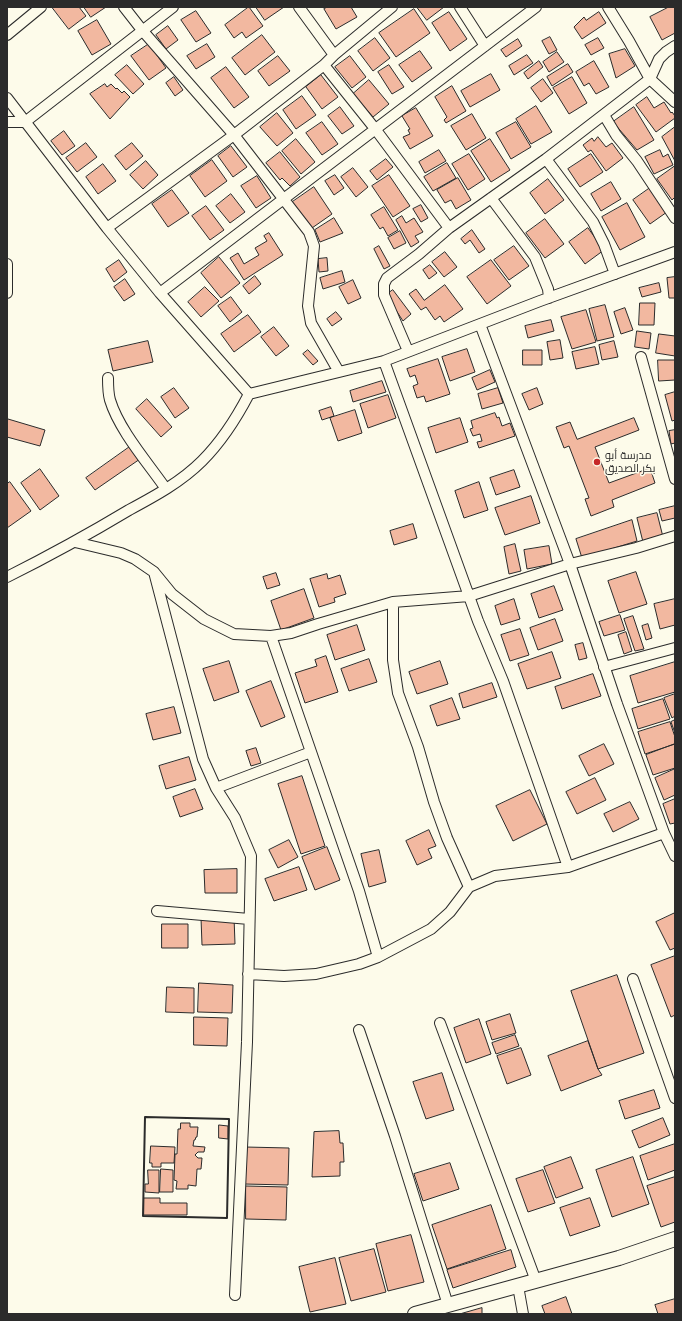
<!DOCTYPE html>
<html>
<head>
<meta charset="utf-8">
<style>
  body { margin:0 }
  #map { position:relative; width:682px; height:1321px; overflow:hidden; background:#fdfbea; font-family:Lora,serif }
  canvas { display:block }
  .frame { position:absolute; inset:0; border:8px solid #2b2b2b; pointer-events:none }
</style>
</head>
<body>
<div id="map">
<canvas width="682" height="1321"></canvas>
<div class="frame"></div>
</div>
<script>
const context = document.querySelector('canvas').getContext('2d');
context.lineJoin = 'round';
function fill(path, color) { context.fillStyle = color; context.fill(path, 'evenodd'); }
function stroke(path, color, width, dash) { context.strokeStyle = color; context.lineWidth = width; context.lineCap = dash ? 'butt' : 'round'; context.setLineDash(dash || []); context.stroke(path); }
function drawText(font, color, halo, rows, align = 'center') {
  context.font = font + ' Lora,Cairo,serif'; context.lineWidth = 3; context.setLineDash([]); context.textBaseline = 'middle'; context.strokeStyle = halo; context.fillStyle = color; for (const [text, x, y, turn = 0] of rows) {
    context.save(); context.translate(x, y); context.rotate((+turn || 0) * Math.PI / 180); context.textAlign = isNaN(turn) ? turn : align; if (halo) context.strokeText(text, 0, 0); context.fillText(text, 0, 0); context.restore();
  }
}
const building = new Path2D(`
  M52,7H79L86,16L69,29Z
  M84,7H106L91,17Z
  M249,7L263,26L246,38L242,32L234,38L225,25Z
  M256,7H284L265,20Z
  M328,7H351L357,17L336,29L324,9Z
  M417,7H444L427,20Z
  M669,7H675V33L662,40L650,17Z
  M414,9L430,33L396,57L379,33Z
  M196,11L211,33L196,42L181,20Z
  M449,12L467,39L450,51L432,23Z
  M599,12L606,23L582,39L574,27L584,17L586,20Z
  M97,20L111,44L92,55L78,31Z
  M168,26L178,40L166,49L156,35Z
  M262,35L275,52L245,75L232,58Z
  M550,37L557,50L549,54L542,41Z
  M375,38L390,58L373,71L358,51Z
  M598,38L604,48L591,55L585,45Z
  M518,39L522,46L506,57L501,50Z
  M149,44L166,68L149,80L131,56Z
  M207,44L215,57L196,69L187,56Z
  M625,49L635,66L616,78L609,54Z
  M420,51L432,68L412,82L399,65Z
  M557,52L564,62L549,72L543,62Z
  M527,55L533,63L514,75L509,66Z
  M278,56L290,71L269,86L258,71Z
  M350,56L366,77L352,88L335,67Z
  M539,61L543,67L528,79L524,73Z
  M594,61L609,87L596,94L589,83L584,86L576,72Z
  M568,64L573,72L552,86L547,77Z
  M127,65L144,84L133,94L115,75Z
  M389,65L404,87L392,94L378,72Z
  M226,67L249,97L234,108L211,78Z
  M491,74L500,90L470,107L461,91Z
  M321,75L338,97L322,109L306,87Z
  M174,77L183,90L175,96L166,83Z
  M572,77L587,103L569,114L553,88Z
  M543,79L553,93L541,102L531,88Z
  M369,80L389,104L373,117L353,94Z
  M105,84L107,87L111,84L116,89L117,88L122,93L124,91L130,97L110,119L90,94Z
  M452,86L466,111L446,123L444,120L447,117L435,97Z
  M302,96L316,115L296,129L283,110Z
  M647,97L654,108L664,102L671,113L672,112L675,116V118L656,132L636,105Z
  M536,106L552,132L531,144L516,119Z
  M340,107L354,126L342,134L328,116Z
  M634,107L654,140L637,150L613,122Z
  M416,108L433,136L410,149L403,137L410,134L408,130L410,129L402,116Z
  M277,113L293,133L277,146L260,127Z
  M472,114L486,138L466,150L451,126Z
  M322,122L338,144L322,155L306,133Z
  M516,122L531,147L511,159L496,133Z
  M675,127V161L662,137Z
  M64,131L75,146L62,155L51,141Z
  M598,137L606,147L612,143L623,158L606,171L591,150L588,152L583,145L592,138L594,141Z
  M296,139L315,162L301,174L282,151Z
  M490,139L510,170L491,182L471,151Z
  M86,143L97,157L77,172L66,158Z
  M132,143L143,156L126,170L115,156Z
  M231,146L247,167L233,177L218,156Z
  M439,150L446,161L425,173L419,162Z
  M660,150L663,157L668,154L673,165L654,174L645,157Z
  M280,152L300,177L290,186L282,178L280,180L266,163Z
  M469,154L485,179L468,190L452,164Z
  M591,154L603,172L580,187L568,169Z
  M386,159L393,167L377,180L370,171Z
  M212,160L227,181L205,197L190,176Z
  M146,161L158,175L143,189L130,175Z
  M447,163L456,178L433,191L424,177Z
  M103,164L116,181L98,194L86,177Z
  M675,166V197L672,200L657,179Z
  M353,168L368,187L356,197L341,177Z
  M335,175L344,188L334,195L325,181Z
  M389,175L410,206L393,217L372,186Z
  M257,176L271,198L256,208L241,186Z
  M458,178L471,200L456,209L451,200L445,203L437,190Z
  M548,179L564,200L545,214L530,193Z
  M611,182L621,199L601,211L591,194Z
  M314,187L332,214L312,228L291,203Z
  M650,188L667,212L650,224L633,200Z
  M172,190L189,213L168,227L152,204Z
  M231,194L245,212L230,223L216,206Z
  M627,203L645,237L620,250L602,217Z
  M421,205L428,218L421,222L413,209Z
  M206,206L224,230L210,240L192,216Z
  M384,207L398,230L388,236L383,227L380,229L371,215Z
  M402,216L406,223L414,218L423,232L415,236L419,242L411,247L396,220Z
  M334,218L343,233L320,242L315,230Z
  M545,219L564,244L545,258L526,233Z
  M588,228L604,250L585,264L569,242Z
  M472,230L485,249L479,253L470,240L465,244L461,239Z
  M400,231L406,243L394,249L388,238Z
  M269,233L283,255L244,280L230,258L238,253L244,264L259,255L255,248L267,241L264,236Z
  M379,246L390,266L384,269L374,249Z
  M514,246L529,266L509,280L494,260Z
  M445,252L457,267L444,277L432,262Z
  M219,257L240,283L221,298L201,273Z
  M327,258L328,271L319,272L318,259Z
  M119,260L127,272L114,282L106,269Z
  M491,260L511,286L487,304L467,277Z
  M430,265L437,273L429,279L423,270Z
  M342,271L345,282L323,289L320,278Z
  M255,276L261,284L249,294L243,286Z
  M675,277V298H669L667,278Z
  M125,279L135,294L124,301L114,287Z
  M353,280L361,298L348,304L339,287Z
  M659,283L661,292L642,297L639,288Z
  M445,285L463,309L444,322L440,316L435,320L426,307L421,310L409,294L416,289L424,300Z
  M205,287L219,301L201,317L188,302Z
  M393,290L411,314L403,321L386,295Z
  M231,297L242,312L230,322L218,306Z
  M640,303H655L654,325H639Z
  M605,305L614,337L597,341L589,309Z
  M625,308L633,330L621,334L614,312Z
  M586,310L596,342L572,349L561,317Z
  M336,312L342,319L332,326L327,319Z
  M248,315L261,332L234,352L221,334Z
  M551,320L554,331L528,338L525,326Z
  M274,327L289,346L276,356L261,337Z
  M637,331L651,333L649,349L635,347Z
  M659,334L675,336V356L656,353Z
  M560,340L563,358L550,360L547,342Z
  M148,341L153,362L113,371L108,350Z
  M614,341L618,357L602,360L599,345Z
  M595,347L599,364L576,369L572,352Z
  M467,349L475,372L450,381L442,357Z
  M308,350L318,361L313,365L303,354Z
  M523,350H542V365H523Z
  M438,359L450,394L426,402L424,396L417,398L413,386L418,384L415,375L410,377L407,369Z
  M658,360H675V380L659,381Z
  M490,370L495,382L477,390L472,378Z
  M382,381L386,392L353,402L350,391Z
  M174,388L189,408L175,418L161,397Z
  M498,388L503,403L482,409L478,394Z
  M537,388L543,404L529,410L522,394Z
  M675,392V420L672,421L665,395Z
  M388,395L396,418L368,428L360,404Z
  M147,399L172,427L161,437L136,409Z
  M331,407L334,416L322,420L319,411Z
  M355,410L362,433L338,441L330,418Z
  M495,413L497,418L499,417L502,426L510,423L515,436L479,448L477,442L482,441L480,434L473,436L470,429L473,428L471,421Z
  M460,418L468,442L436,453L428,428Z
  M634,418L639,430L595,447L609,483L650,468L655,483L612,500L614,507L591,516L585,499L589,498L569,446L564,448L556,427L570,422L577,439Z
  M8,419L45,430L40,446L7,437Z
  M675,430V443L671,444L669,431Z
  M131,446L140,459L95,490L86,478Z
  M40,469L59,496L40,510L21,483Z
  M514,470L520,487L496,495L490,478Z
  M10,482L31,511L7,528V484Z
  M479,482L488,510L464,518L455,491Z
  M531,496L540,523L505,535L495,508Z
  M675,506V518L662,521L659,510Z
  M657,513L663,537L643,542L637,518Z
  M632,520L637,541L582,558L576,539Z
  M413,524L417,538L394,545L390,531Z
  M515,544L521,571L509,574L504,547Z
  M549,546L552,564L527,569L524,550Z
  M636,572L647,604L619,613L608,581Z
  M276,573L280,585L267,589L263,577Z
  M327,574L328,579L340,575L346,594L334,598L335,602L319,607L310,579Z
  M554,586L563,610L539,618L531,594Z
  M304,589L314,618L281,630L271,601Z
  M514,599L520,619L501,625L495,606Z
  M675,599V625L660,629L654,604Z
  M620,615L625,630L604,636L599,622Z
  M633,616L644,649L635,651L624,619Z
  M555,619L563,641L538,650L530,628Z
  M648,624L652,638L646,640L642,626Z
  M357,625L365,650L335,660L327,635Z
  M520,629L529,655L510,661L501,635Z
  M626,632L632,651L624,654L618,635Z
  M583,643L587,658L579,660L575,645Z
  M552,652L561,678L527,689L518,664Z
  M326,656L338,692L305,703L295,673L317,666L315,660Z
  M369,659L377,682L349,691L341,669Z
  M229,661L239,692L214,701L203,669Z
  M440,661L448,684L417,694L409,672Z
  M675,662V692L638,703L630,676Z
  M593,674L601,696L562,709L555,687Z
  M271,681L285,717L261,727L246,691Z
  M492,683L497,697L463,708L459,694Z
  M675,694V716L672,718L664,698Z
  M452,698L460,719L437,726L430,706Z
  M663,699L670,719L638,729L632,709Z
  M174,707L181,733L153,740L146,714Z
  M675,720V733L671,722Z
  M670,722L675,737V744L645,754L638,732Z
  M604,744L614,764L589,776L579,756Z
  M675,744V768L653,775L646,755Z
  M256,748L261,763L251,766L246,751Z
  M189,757L196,780L166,789L159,766Z
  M675,769V795L664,800L655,778Z
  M302,776L325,846L301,854L278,784Z
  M595,778L606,800L577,814L566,792Z
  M195,789L203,809L180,817L173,797Z
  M530,790L547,824L513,841L496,806Z
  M675,799V823L670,824L663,804Z
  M630,802L639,819L613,832L604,814Z
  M429,830L436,846L428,849L432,858L417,865L406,841Z
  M289,840L298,857L278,868L269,850Z
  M327,847L340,880L315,890L302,857Z
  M379,850L386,882L369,887L361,854Z
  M299,867L307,890L274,901L265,879Z
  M237,869V893H205L204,870Z
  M675,913V948L670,950L656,922Z
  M234,917L235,944L202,945L201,918Z
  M162,924H188V948H162Z
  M675,956V1015L671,1017L651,965Z
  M617,975L644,1053L598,1069L571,991Z
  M199,983L233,985L232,1013L198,1012Z
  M167,987L194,988V1013L166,1012Z
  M510,1014L516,1033L492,1040L486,1022Z
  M194,1017L228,1018L227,1046L194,1045Z
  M479,1019L491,1054L466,1063L454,1028Z
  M515,1035L519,1046L496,1054L492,1043Z
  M588,1041L598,1069L602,1075L561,1091L548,1056Z
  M521,1048L531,1075L507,1084L497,1056Z
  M442,1073L454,1110L426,1119L413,1082Z
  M654,1090L660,1108L625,1119L619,1101Z
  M663,1118L670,1135L639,1148L632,1131Z
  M181,1123H190V1127H198L197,1137H196L195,1140H194L193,1146L205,1147L204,1152H198L195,1155L198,1158H202L201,1169H197L196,1186L188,1185V1189H176L177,1181L174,1180L175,1154H177L178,1129H180Z
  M219,1125L228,1126V1139L219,1138Z
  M339,1131L340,1143H343L344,1162H340V1176L312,1177L314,1132Z
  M675,1144V1170L648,1180L640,1156Z
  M151,1146L175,1147L174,1163H161V1167H152V1163H150Z
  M245,1147L289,1148L288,1185L244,1184Z
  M571,1157L583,1188L556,1198L544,1167Z
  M633,1157L649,1204L612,1217L596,1170Z
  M450,1163L459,1189L423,1201L414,1174Z
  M161,1169L173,1170V1192H160Z
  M148,1170H159V1193L145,1192V1184H148Z
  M543,1170L555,1203L528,1212L516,1179Z
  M675,1177V1222L661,1227L647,1186Z
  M246,1186L287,1187L286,1220L246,1219Z
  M144,1198H160V1203H187V1215H144Z
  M590,1198L600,1226L570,1236L560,1208Z
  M491,1205L506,1249L447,1269L432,1225Z
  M411,1235L424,1282L388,1291L376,1244Z
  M374,1249L386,1292L351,1301L339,1258Z
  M511,1250L516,1267L453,1288L447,1270Z
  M335,1258L346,1304L310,1312L299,1267Z
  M566,1297L572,1314H545L542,1306Z
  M675,1299V1314H658L655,1305Z
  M482,1308V1314H460Z`);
const street = new Path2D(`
  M124,7L142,30L234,135L309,232L314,246L308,306L311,323L339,372
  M299,7L334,55
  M460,7L485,46
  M608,7L629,41L650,79L675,102
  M7,35L41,7
  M324,65L376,130L449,228
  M7,98L107,228L160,293L249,394
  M604,115L616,135L637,161L675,218
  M7,122H25L173,7
  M546,159L593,222L604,244L615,274
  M491,198L535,257L548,289L549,298
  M107,228L234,135L324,65L334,55L392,7
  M7,264V293
  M160,293L536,7
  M480,324L570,564L617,704L664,833L675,856
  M408,351L384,295V284L387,278L419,254L449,228L546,159L650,79L659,59L666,52L675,46
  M641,357L675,479
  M384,361L478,621L503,681L568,867
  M108,378C108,385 108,393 110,400C119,430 148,463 166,489
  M249,394L384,361L540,301L675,252
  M75,542L121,553L135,559L154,572L172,594L204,619L234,634L271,636L291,633L318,624L393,602L469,596L570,564L636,548L675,536
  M154,572L203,759L216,788L235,818L251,856L247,1042L235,1295
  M7,577C49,556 89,534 129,510C155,496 181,482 202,461C222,441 236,419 249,394
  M393,602V660L398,693L418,747L434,802L447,838L469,887
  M271,636L359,891L378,957
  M604,667L675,648
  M216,788L311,752
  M157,911L249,919
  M248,974L284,976L316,974L359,964L378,957L431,929L450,912L469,887L495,876L568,867L664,833
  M633,979L675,1098
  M440,1023L536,1281
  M359,1030L395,1136L448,1305
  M518,1286L523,1314`);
const secondary = new Path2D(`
  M415,1314L619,1258L675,1239`);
const wall = new Path2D(`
  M145,1117L229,1119L227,1218L143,1216Z`);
const markers = [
  [597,462,4,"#c62828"]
];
const poiNames = [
  ["مدرسة أبو",605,456],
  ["بكر الصديق",605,469]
];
fill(building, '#f2b8a0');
stroke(building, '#2b2b2b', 1);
stroke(street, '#2b2b2b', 12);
stroke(secondary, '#2b2b2b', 16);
stroke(street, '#fdfbea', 10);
stroke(secondary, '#fdfbea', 14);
stroke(wall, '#2b2b2b', 2);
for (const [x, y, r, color] of markers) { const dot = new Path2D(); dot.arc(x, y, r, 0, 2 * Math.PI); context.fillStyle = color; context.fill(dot); stroke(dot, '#fdfbea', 1.5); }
drawText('11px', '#2b2b2b', '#fdfbea', poiNames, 'left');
</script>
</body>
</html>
